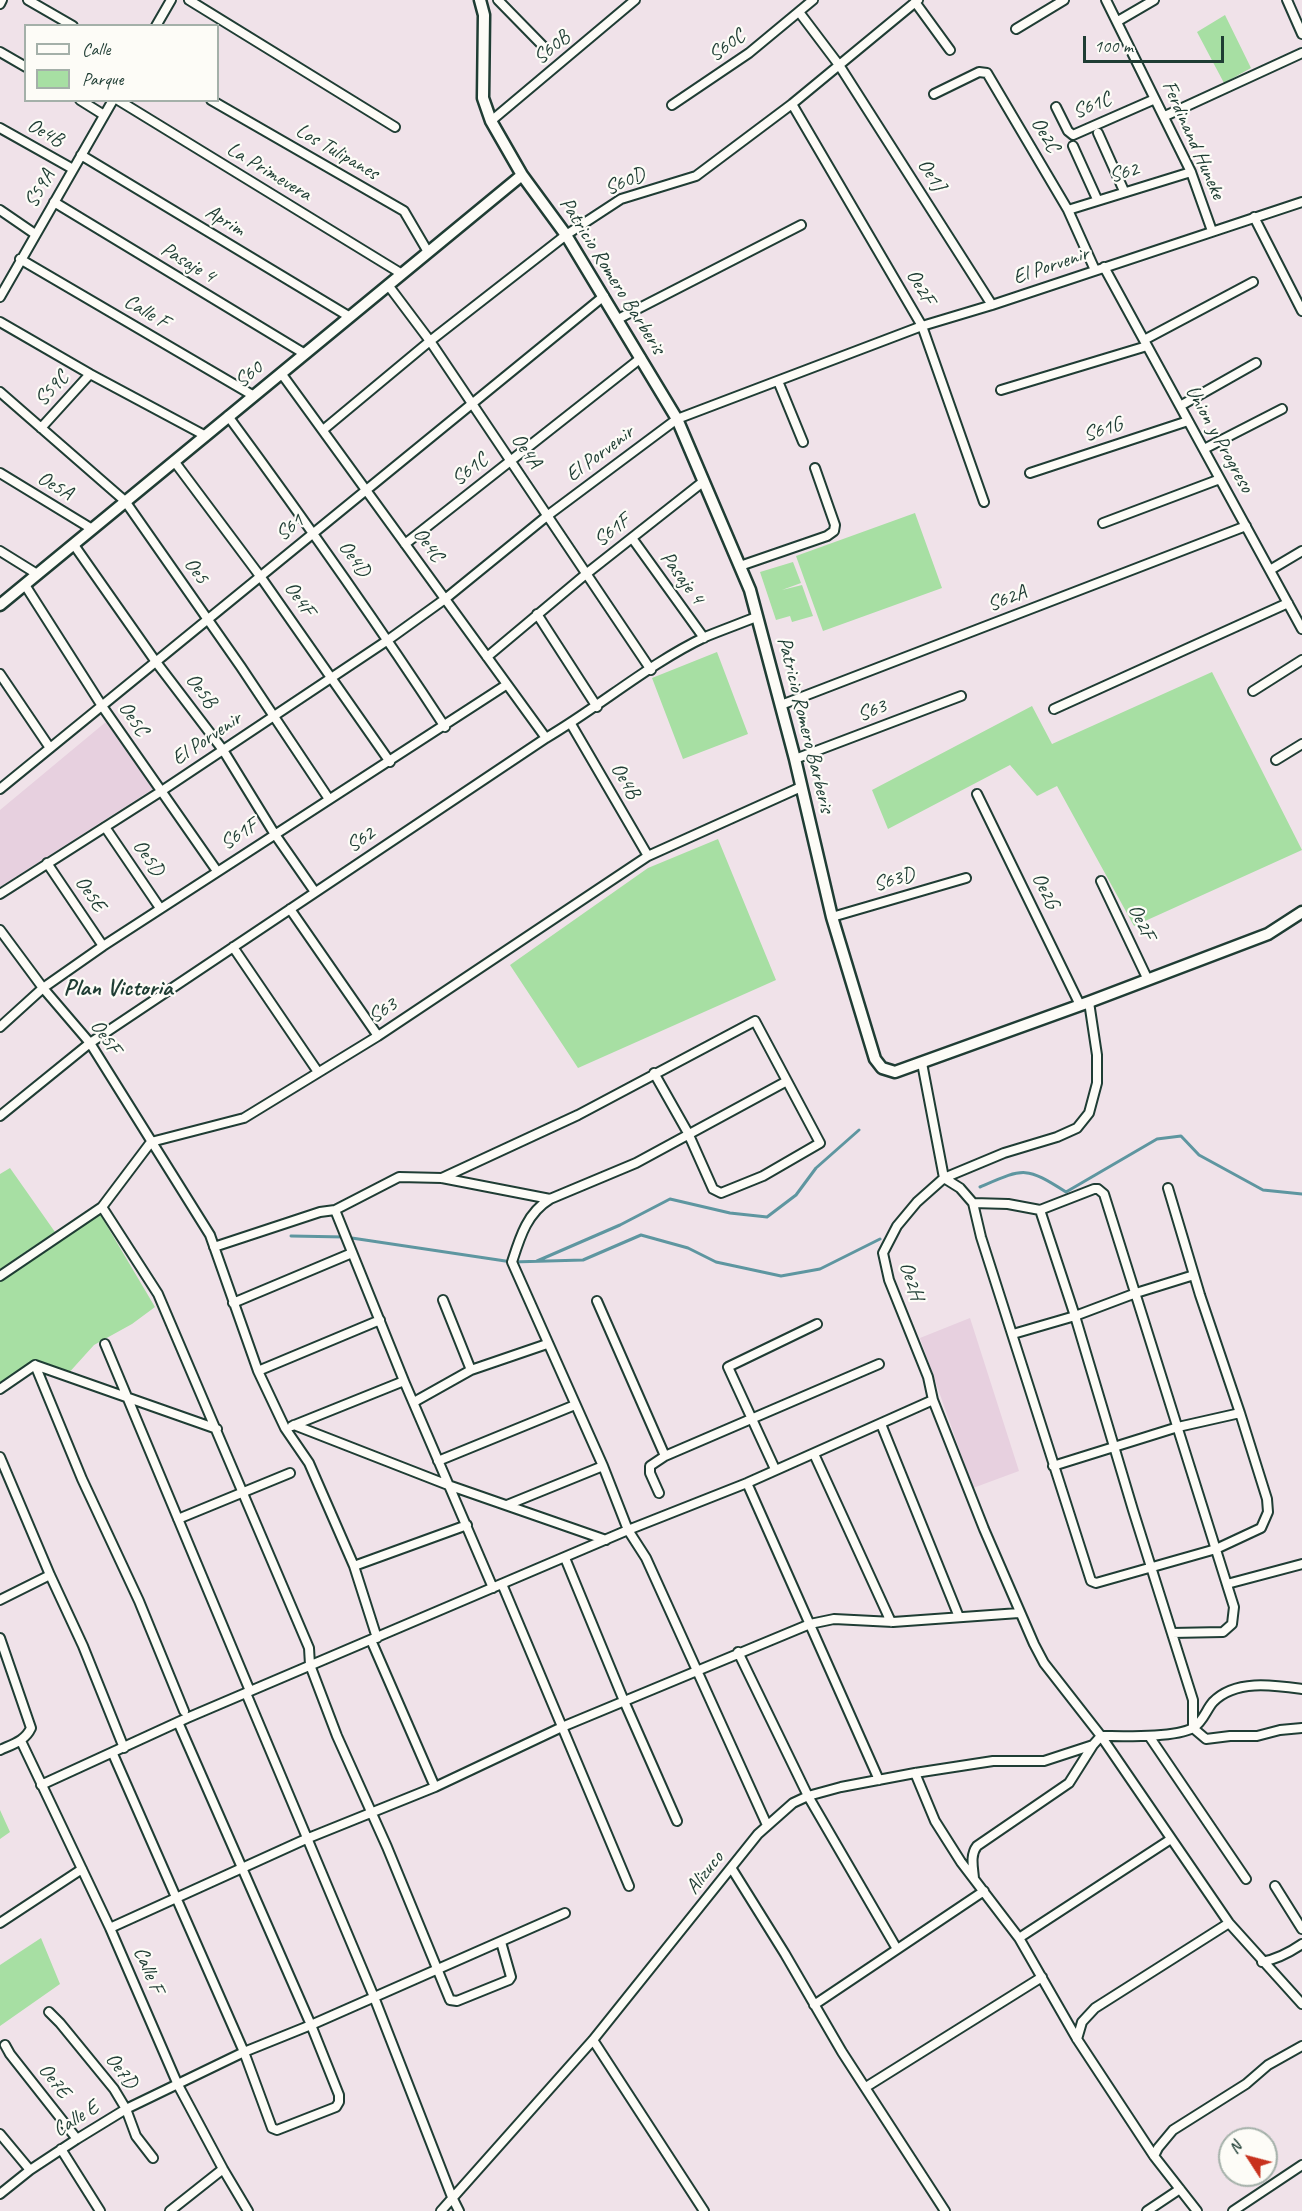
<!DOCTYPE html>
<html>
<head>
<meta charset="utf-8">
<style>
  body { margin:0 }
  #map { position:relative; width:1302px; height:2211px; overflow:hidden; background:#f0e2e9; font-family:Caveat,sans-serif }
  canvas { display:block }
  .legend { position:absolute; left:24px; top:24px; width:195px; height:78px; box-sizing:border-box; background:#fdfcf7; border:2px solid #a4b0a9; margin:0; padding:8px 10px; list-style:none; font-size:18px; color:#1f3d34 }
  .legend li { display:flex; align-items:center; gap:12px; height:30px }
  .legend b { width:30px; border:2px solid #a4b0a9 }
  .north { position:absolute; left:1218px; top:2127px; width:60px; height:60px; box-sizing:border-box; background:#fdfcf7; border:2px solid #a4b0a9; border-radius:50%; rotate:306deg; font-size:16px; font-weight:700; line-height:24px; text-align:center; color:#1f3d34 }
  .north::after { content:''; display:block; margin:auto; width:21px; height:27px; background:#c8321e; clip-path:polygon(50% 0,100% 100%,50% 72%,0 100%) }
  .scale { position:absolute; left:1083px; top:36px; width:141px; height:27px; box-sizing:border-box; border:3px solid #1f3d34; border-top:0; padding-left:8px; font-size:18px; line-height:21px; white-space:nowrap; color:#1f3d34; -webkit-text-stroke:4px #fdfcf7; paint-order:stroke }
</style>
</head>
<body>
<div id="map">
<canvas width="1302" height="2211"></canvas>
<ul class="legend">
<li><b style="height:8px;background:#fdfcf7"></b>Calle</li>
<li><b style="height:16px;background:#a7dfa3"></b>Parque</li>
</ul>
<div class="north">N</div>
<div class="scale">100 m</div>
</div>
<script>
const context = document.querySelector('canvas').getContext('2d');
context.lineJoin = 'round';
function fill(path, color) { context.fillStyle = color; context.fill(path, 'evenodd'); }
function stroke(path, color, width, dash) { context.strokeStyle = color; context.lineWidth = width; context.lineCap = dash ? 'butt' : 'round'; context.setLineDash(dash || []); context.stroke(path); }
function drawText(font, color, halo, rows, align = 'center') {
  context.font = font + ' Caveat,sans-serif'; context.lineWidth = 4.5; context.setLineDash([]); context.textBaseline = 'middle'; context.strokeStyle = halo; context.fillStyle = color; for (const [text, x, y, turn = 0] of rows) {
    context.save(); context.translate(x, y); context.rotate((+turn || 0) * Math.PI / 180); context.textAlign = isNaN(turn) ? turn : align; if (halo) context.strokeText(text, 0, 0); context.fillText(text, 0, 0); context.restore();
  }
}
const built = new Path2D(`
  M107,721L153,789L0,887V810Z
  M970,1318L1019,1471L973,1488L920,1338Z`);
const green = new Path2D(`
  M1225,15L1251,68L1224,83L1197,32Z
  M915,513L942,588L823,631L796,556Z
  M793,562L801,583L782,590L802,585L813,616L792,622L790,616L776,620L760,572Z
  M717,652L748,734L683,759L652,678Z
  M1212,672L1302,850L1134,926L1057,786L1037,796L1010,765L888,829L872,790L1032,706L1052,744Z
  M718,839L776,980L578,1068L510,965L648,868Z
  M10,1168L55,1232L0,1269V1174Z
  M100,1214L155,1307L132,1324L94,1345L66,1376L35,1365L0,1385V1282Z
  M0,1810L10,1832L0,1839Z
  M41,1938L60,1984L0,2026V1965Z`);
const stream = new Path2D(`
  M980,1187C1024,1168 1025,1166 1066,1192L1157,1139L1181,1136L1199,1155L1263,1190L1302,1194
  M291,1236L345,1237L512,1262L583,1260L641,1235L688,1248L716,1262L781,1276L820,1269L880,1239
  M537,1261L620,1225L670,1199L730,1213L767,1217L796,1195L816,1168L859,1130`);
const street = new Path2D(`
  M28,0L73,26
  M189,0L395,127
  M498,0L543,46
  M1106,0L1191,172L1212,231
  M1287,0L1302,34
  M915,2L950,50
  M0,4L2,0
  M799,12L839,65L992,305
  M1118,21L1154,0
  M156,26L171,0
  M1016,29L1064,0
  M0,52L26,67
  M934,94L979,72L987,73L1068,210L1095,270
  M80,100L104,115
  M118,100L402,274
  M211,100L404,211L428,252
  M792,104L922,326L984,502
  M672,105L749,53L813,0
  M1056,107L1068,131L1073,135L1155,99
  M1165,116L1302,53
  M491,121L635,0
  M0,128L73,169
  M1098,133L1124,191
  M1073,146L1097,199
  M81,155L350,317
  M54,202L305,354
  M0,210L35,234
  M1068,210L1191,172
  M1254,217L1302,311
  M20,259L254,396
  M1104,267L1302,629
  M388,285L430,341L651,670
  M0,297L113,100
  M618,319L801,225
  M0,322L90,374L204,435
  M1144,340L1253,282
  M281,373L546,738
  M778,381L803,442
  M1001,390L1147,346
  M0,392L125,501L241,667L329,799
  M1180,406L1256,363
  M228,416C303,518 376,621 445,727
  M41,428L90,374
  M323,430L430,341L566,235L621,199L696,176L792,104L918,0
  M1204,449L1282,409
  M174,461L260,576L390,762
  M0,473L92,529
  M1030,473L1188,421
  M1103,523L1220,479
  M632,538L704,638
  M405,544L641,358
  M74,545L156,662L223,750L274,833L315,892
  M0,551L37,574
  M740,566L827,536L834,531L835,525L815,468
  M1270,570L1302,551
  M25,585L102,706L217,871
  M537,614L597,707
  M487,657L586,574L704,481
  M0,674L50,748
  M1253,691L1302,660
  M781,705L1246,526
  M1054,709L1288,603
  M571,724L648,856
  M795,759L961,696
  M1276,760L1302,744
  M0,789L604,296
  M977,794L1080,1005
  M105,827L160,908
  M47,863L103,946
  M1101,881L1148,980
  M0,894L160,792L388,640L445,599L547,516L677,419L922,326L992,305L1302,202
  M290,909L378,1036
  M832,917L966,878
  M0,930L43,988L90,1043L210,1235L258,1371L285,1428L309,1463L354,1566L377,1638
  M233,947L318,1072
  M1089,1002L1097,1055V1083L1089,1113L1077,1128L1057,1137L1004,1153L944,1178L917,1202L897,1226L883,1253L889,1280L928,1377L933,1400L984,1529L1034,1644L1044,1663L1101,1736L1229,1923L1302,2004
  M0,1027L43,988L103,946L506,685
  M922,1063L944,1178L960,1188L973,1203L1008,1204L1040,1210L1075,1316L1133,1510L1193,1700V1728L1206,1739L1230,1736H1257L1280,1730L1302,1728
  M0,1116L90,1043L546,738C599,707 650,663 705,637C722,630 739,624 756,617
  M442,1178L578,1115L755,1021L820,1143L763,1176L721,1193L713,1189L688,1133L654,1073
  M1168,1188L1200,1295L1240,1413
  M550,1199C527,1213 520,1237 512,1262L603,1466L628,1530L646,1558L767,1825
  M973,1203L981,1237L1091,1581L1096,1583L1216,1549L1261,1528L1268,1512L1267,1499L1240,1413L1178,1427L1053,1466
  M102,1207L158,1294L309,1648L310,1665L337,1736L387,1847L450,2000L457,2001L509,1980L511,1977L501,1942
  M335,1210L404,1381L493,1588
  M1040,1210L1094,1189H1098L1104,1194L1234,1607L1232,1624L1223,1632L1172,1633
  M214,1247L320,1212L335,1210L399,1177L442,1178L550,1199L636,1163L787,1081
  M0,1276L102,1207L151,1142L244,1118L378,1036L648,856L801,787
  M443,1300L471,1370
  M597,1301L665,1456
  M233,1303L352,1253
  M1013,1334L1075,1316L1136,1293L1194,1275
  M105,1344L250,1691
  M35,1365L82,1479L139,1601L184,1711
  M35,1365L217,1429
  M258,1371L380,1320
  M0,1389L35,1365
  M414,1402L471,1370L547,1344
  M881,1424L959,1617
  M294,1425L448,1485L606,1540
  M292,1426L404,1381
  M814,1454L891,1622
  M0,1457L50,1575L83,1646L124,1748
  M438,1461L575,1405
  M775,1469L728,1367L817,1324
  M747,1483L879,1780
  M659,1493L650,1473V1466L665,1456L879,1364
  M507,1505L603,1466
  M178,1519L290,1473
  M565,1558L624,1701L677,1821
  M354,1566L467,1525
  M502,1584L629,1886
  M1227,1584L1302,1564
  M0,1600L50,1575
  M0,1638L31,1728C25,1741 13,1744 0,1750
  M371,1640L435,1787
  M738,1652L808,1796L897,1949
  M246,1693L374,1997L452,2197L459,2211
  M1149,1736L1246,1879
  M21,1741L110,1928L178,2085L223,2169L248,2211
  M113,1754L244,2052L272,2128L277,2130L336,2107L339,2102V2095L311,2025L178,1722
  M915,1773L935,1821L961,1862L1019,1938L1077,2039L1154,2156L1197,2211
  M41,1785L187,1718L628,1530L747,1483L933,1400
  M732,1869L785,1954L842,2052L945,2211
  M974,1878C973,1867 970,1855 977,1846L1069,1783L1093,1745
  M1275,1886L1302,1929
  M0,1923L82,1869
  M110,1928L306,1839L435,1787L562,1727L810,1624L834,1619L893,1622L1019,1613
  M1019,1938L1171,1839
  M1262,1962C1277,1959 1289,1953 1302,1944
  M814,2005L984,1891
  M49,2012L60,2023L114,2089L126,2109L136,2136L153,2158
  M1077,2039L1082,2022L1095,2008L1229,1923
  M593,2040L704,2211
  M5,2045L10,2054L77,2139
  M866,2087L1042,1977
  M0,2134L30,2170
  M61,2149L100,2211
  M1154,2156L1158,2148L1173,2130L1246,2084L1268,2065L1302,2046
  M0,2194L30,2170L77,2139L126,2109L244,2052L311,2025L565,1913
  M170,2211L223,2169
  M441,2211L593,2040L758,1834L793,1803L808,1796L841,1787L915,1773L993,1761H1044L1093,1745L1101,1736C1123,1736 1174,1738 1193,1728C1203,1722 1206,1710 1213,1702C1235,1679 1274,1685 1302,1689
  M1147,2211L1180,2189
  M1233,2211L1302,2165`);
const secondary = new Path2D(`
  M480,0L484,15L483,98L491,121L522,175L566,235L677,419L750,590L795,759L832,917L875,1059L882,1068L895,1072L1089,1002L1268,934L1302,912
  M0,605L522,175`);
const streetNames = [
  ["S60C",727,46,-36],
  ["S60B",552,48,-40],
  ["S61C",1092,106,-22],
  ["Oe4B",45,133,29],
  ["Oe2C",1045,135,60],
  ["Ferdinand Huneke",1193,140,66],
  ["Los Tulipanes",337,152,30],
  ["La Primevera",269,172,31],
  ["S62",1124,173,-16],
  ["Oe1J",931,175,57],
  ["S60D",625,182,-23],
  ["S59A",40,189,-60],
  ["Aprim",225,221,31],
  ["Pasaje 4",188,263,31],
  ["El Porvenir",1051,266,-19],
  ["Patricio Romero Barberis",612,276,58],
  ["Oe2F",920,287,60],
  ["Calle F",146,312,30],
  ["S60",249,375,-39],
  ["S59C",52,389,-47],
  ["S61G",1103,430,-18],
  ["Union y Progreso",1219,439,61],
  ["Oe4A",526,451,56],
  ["El Porvenir",600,454,-37],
  ["S61C",470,470,-38],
  ["Oe5A",55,486,31],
  ["S61",290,528,-39],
  ["S61F",612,531,-38],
  ["Oe4C",428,545,54],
  ["Oe4D",354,559,55],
  ["Oe5",196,571,55],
  ["Pasaje 4",682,578,54],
  ["Oe4F",299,599,55],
  ["S62A",1007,599,-21],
  ["Oe5B",201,691,53],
  ["S63",872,711,-21],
  ["Oe5C",133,719,56],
  ["Patricio Romero Barberis",805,725,76],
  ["El Porvenir",207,739,-34],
  ["Oe4B",625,781,60],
  ["S61F",239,835,-33],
  ["S62",361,840,-34],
  ["Oe5D",148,858,56],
  ["S63D",894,880,-16],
  ["Oe2G",1045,891,64],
  ["Oe5E",90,894,56],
  ["Oe2F",1141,922,65],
  ["S63",383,1011,-33],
  ["Oe5F",105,1037,55],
  ["Oe2H",911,1281,72],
  ["Alizuco",705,1873,-52],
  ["Calle F",148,1970,67],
  ["Oe7D",121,2071,53],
  ["Oe7E",54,2081,52],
  ["Calle E",76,2119,-32]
];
const quarterNames = [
  ["Plan Victoria",118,989]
];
fill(built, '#e7d0df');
fill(green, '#a7dfa3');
stroke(stream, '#5e96a0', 3);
stroke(street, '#1f3d34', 12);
stroke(secondary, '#1f3d34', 15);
stroke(street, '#fdfcf7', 8);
stroke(secondary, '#fdfcf7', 10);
drawText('21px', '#1f3d34', '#fdfcf7', streetNames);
drawText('bold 24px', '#1f3d34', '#fdfcf7', quarterNames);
</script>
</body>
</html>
